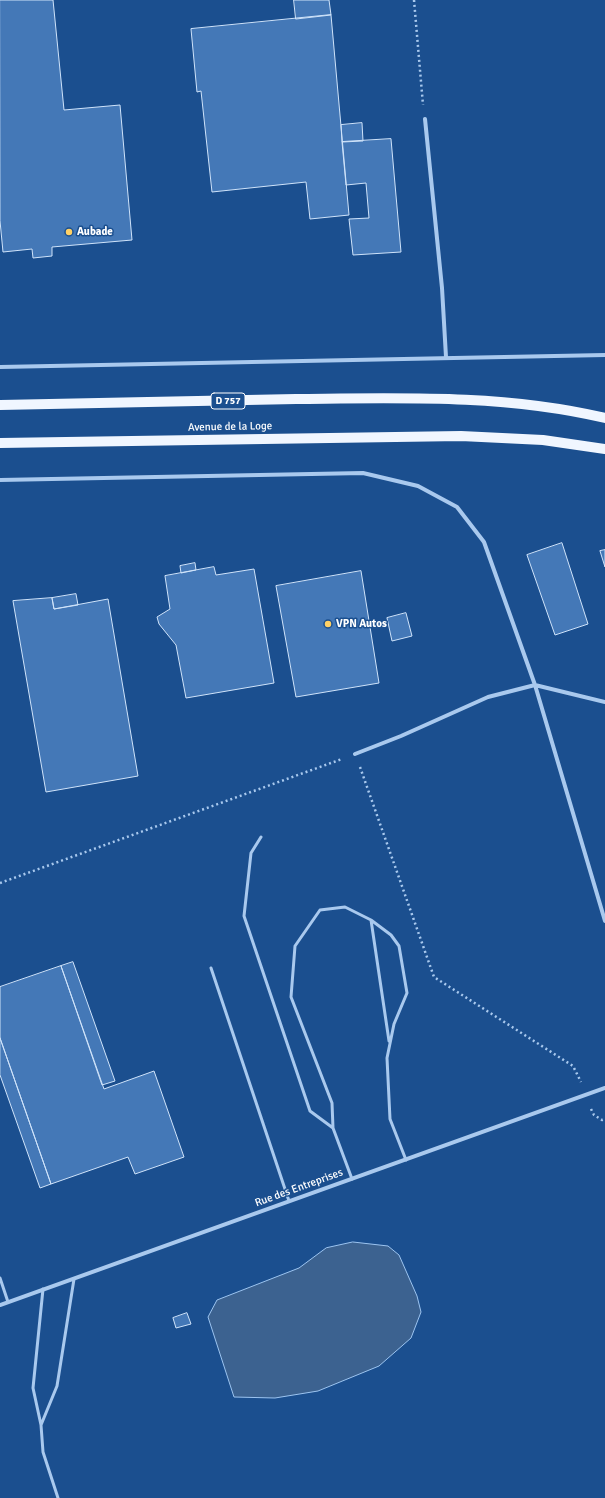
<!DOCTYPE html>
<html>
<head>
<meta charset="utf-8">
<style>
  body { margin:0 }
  canvas { display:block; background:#1b4f8f }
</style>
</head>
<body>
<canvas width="605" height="1498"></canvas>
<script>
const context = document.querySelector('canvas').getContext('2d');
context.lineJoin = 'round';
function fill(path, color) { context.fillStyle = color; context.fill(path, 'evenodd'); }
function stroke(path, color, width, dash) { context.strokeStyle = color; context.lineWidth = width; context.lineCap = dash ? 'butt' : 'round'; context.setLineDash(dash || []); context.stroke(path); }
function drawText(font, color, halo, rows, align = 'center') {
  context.font = font + ' Signika,sans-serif'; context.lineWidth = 3; context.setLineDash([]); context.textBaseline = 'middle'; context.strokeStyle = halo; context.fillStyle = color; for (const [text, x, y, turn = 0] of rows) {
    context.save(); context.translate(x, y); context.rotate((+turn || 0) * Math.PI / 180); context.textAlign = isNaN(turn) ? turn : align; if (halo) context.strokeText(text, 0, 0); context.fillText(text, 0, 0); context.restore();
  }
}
const water = new Path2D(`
  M353,1242L388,1246L399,1255L417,1296L421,1312L411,1338L379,1366L318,1391L275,1398L234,1397L208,1317L217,1300L299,1268L326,1248Z`);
const building = new Path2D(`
  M0,0H53L64,110L120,105L132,240L52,247V256L33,258L32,249L3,252L0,221Z
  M294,0H329L331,15L296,19Z
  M331,15L349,215L310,219L306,182L212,192L201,91L197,92L191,29Z
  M362,123L363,141L342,142L341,125Z
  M391,139L401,252L353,255L349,219L369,218L366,183L346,185L342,142Z
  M562,543L588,624L555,635L527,555Z
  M605,550V567L600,551Z
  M195,563L196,570L181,573L180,566Z
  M214,567L216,575L254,569L274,683L186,698L176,645L159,624L157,617L170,609L165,576Z
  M361,571L379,683L296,697L276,586Z
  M76,594L78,605L54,609L52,598Z
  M52,598L54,609L108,599L138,776L46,792L13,601Z
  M406,613L412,636L392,641L387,618Z
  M73,962L115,1081L102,1085L61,966Z
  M61,966L104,1089L154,1071L184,1157L135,1174L128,1157L51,1184L0,1038V987Z
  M0,1038L51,1184L40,1188L0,1075Z
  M187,1313L191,1324L176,1328L173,1318Z`);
const path = new Path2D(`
  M414,0L423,105
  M360,767L434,977L573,1066L581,1082
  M0,883L342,759
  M591,1109L594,1115L602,1120L605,1119`);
const lane = new Path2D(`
  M261,837L251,853L244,916L310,1111L333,1128L352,1179
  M371,920L389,1041
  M211,968L289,1201
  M333,1128L332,1103L291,997L295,946L320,910L345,907L371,920L391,935L399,946L407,993L394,1024L387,1058L390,1119L406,1160
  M0,1278L8,1302
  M43,1289L33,1388L41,1425L57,1386L74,1279
  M41,1425L43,1452L58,1498`);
const street = new Path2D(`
  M425,119L442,288L446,357
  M0,367L605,355
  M0,480L363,473L418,486L457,507L484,542L535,685L605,921
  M355,754L401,736L488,697L535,685L605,702
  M0,1305L605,1088`);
const primary = new Path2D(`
  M0,405C99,403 197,401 296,399C398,398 504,394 605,418
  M0,443L461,436L543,440L605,449`);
const markers = [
  [69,232,4,"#ffd166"],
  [328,624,4,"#ffd166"]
];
const shields = [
  [228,401,34]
];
const shieldNames = [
  ["D 757",228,401]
];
const poiNames = [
  ["Aubade",77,232],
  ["VPN Autos",336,624]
];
const streetNames = [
  ["Avenue de la Loge",230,427,-1],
  ["Rue des Entreprises",299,1188,-20]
];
fill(water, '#3c6290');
stroke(water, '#9cc4f0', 1);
fill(building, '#4478b7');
stroke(building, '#cfe3fa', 1);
stroke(path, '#a9c9ee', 2.5, [2, 3]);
stroke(lane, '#a9c9ee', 3);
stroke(street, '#a9c9ee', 4);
stroke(primary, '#f0f6ff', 10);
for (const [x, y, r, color] of markers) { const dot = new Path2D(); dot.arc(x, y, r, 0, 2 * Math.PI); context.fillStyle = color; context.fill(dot); stroke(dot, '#1b4f8f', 1.5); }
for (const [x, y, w] of shields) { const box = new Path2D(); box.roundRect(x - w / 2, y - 8, w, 16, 3); context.fillStyle = '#1b4f8f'; context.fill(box); stroke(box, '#fff', 1); }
drawText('bold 10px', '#fff', null, shieldNames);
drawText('bold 11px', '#fff', '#1b4f8f', poiNames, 'left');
drawText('11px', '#fff', '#1b4f8f', streetNames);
</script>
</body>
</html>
